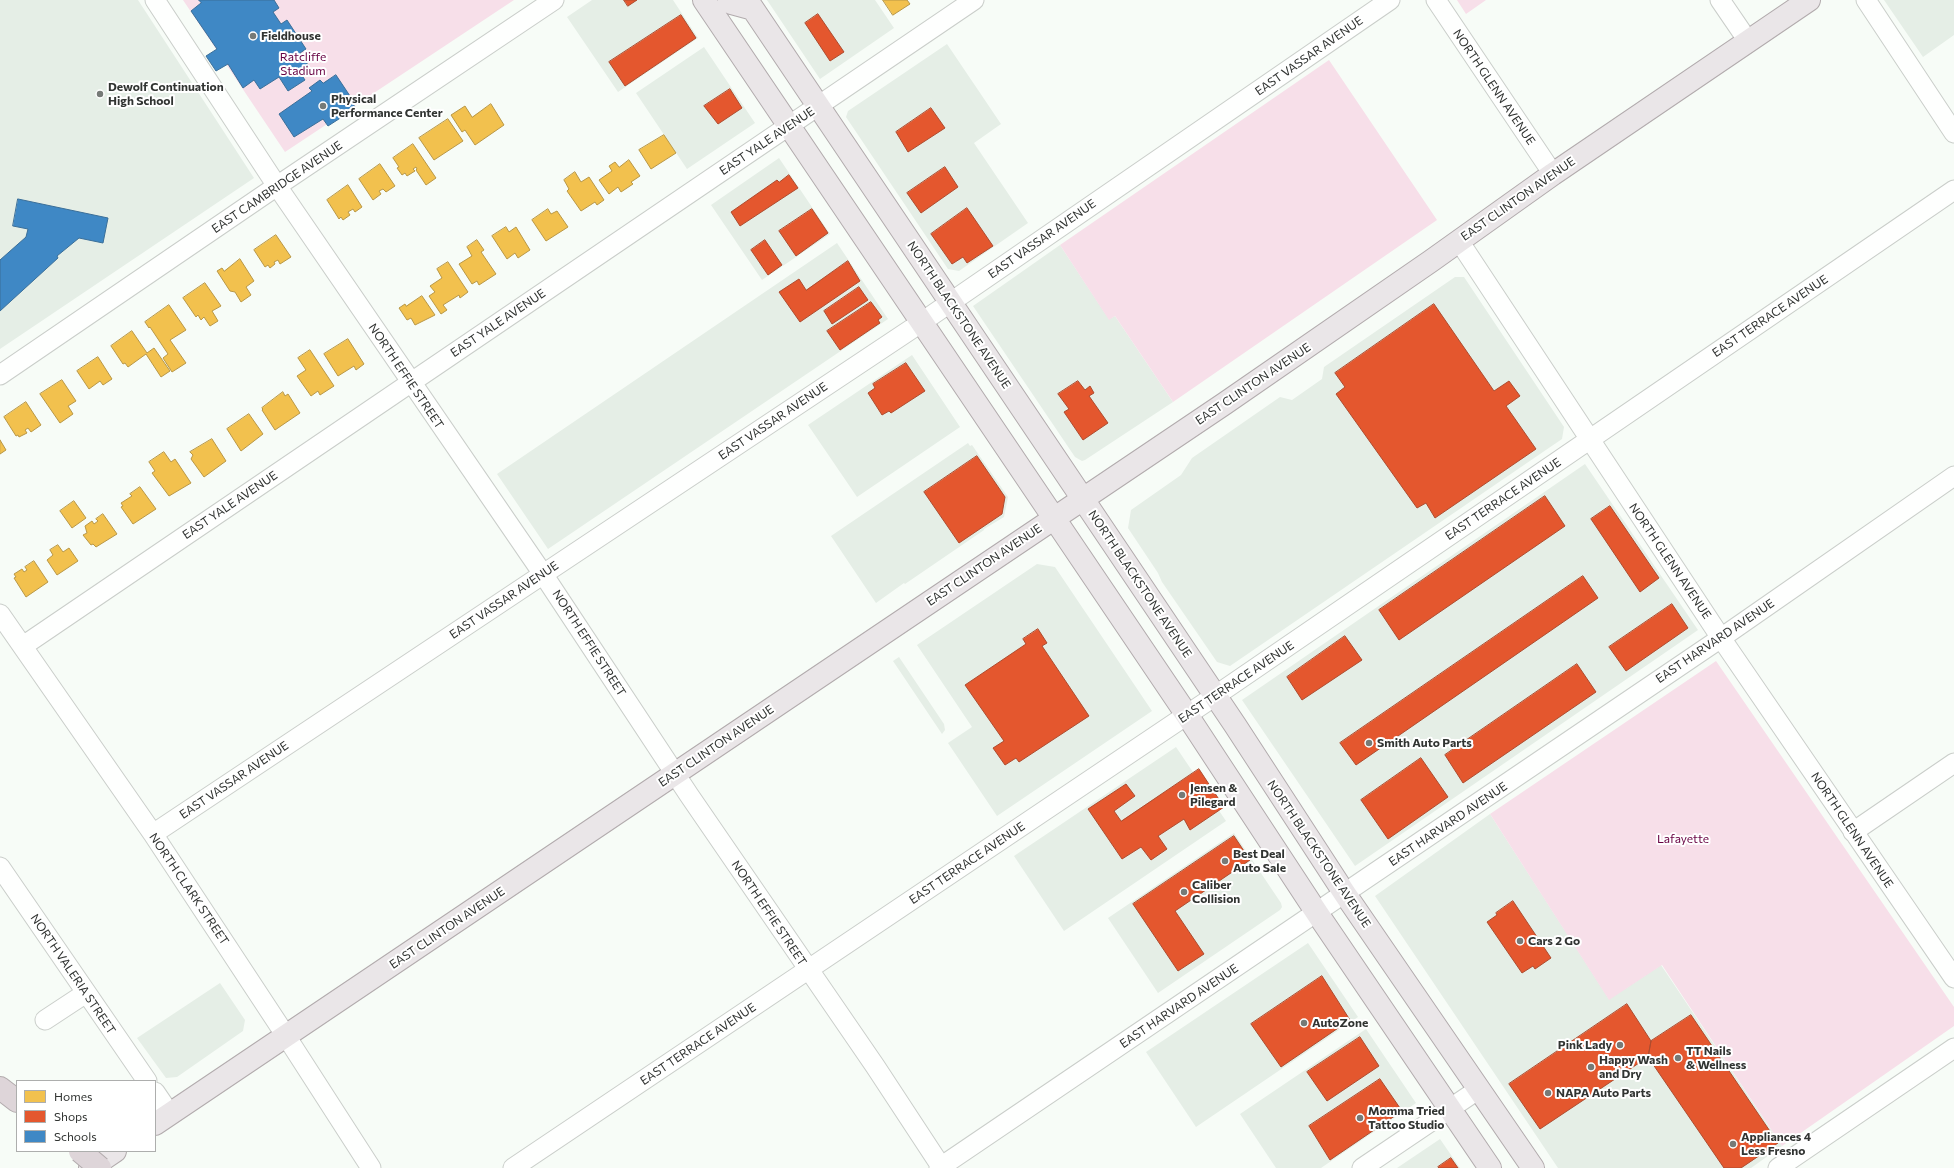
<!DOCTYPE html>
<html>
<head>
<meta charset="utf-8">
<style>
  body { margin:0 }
  #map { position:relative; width:1954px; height:1168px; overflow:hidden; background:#f7fcf7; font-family:Commissioner,sans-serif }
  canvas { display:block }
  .legend { position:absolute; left:16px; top:1080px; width:140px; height:72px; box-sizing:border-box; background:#fff; border:1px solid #adaead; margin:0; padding:5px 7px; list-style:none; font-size:12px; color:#313432 }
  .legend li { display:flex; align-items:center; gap:8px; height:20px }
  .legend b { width:20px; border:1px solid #adaead }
</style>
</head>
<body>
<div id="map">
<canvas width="1954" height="1168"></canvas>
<ul class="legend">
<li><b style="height:11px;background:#f2c14e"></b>Homes</li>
<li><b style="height:11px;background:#e4572e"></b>Shops</li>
<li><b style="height:11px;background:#3f88c5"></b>Schools</li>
</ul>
</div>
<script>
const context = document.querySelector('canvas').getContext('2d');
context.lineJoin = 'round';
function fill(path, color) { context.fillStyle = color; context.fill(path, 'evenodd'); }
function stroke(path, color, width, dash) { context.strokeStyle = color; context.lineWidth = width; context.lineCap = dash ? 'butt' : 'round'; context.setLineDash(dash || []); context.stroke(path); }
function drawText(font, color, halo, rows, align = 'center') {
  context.font = font + ' Commissioner,sans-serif'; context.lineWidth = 4; context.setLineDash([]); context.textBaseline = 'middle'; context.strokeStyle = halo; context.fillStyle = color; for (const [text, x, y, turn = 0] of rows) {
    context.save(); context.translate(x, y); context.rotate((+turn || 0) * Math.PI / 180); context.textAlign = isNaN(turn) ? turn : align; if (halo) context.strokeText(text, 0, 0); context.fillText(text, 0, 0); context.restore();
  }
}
const built = new Path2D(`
  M0,0H138L254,178L0,349Z
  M592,0H673L698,38L618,92L567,17Z
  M767,0H875L894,28L820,79Z
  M1884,0H1954V35L1923,57Z
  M947,44L1001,124L974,143L1028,223L959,271L948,269L846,117L848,111Z
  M704,47L755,123L687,169L636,93Z
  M779,158L830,234L762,280L711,205Z
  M837,243L888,319L548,549L497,474Z
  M1060,245L1109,319L1115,316L1173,402L1085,460L1082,461L1075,457L973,306Z
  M1455,277H1464L1564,427L1562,439L1230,666L1217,662L1162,582L1158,573L1128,528L1131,510L1181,475L1192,458L1280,397L1292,400L1322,379L1324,367Z
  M912,355L960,427L857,497L808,425Z
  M968,443L970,446L972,445L1008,497L1004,517L984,529V530L905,584L904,583L876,603L831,536Z
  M1585,464L1698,630L1355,866L1242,700Z
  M1037,564L1055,567L1152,711L997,816L948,743L972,727L917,645Z
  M899,657L944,724L945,730L942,734L893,661Z
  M1176,747L1226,821L1064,931L1014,856Z
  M1490,814L1609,999L1661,965L1782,1146L1751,1168H1558L1375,896Z
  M1234,833L1281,903L1282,907L1280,910L1158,993L1108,918Z
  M1308,943L1358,1017L1196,1127L1146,1052Z
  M220,983L245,1020L243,1031L177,1077L166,1078L137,1038Z
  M1366,1029L1416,1103L1321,1168H1276L1240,1114Z
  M1440,1139L1460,1168H1397Z`);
const green = new Path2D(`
  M183,0H514L285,152Z
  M1457,0H1486L1466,14Z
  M1329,60L1437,220L1173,402L1115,316L1109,320L1060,245Z
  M1716,661L1954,1007V1026L1782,1146L1662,965L1609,1000L1490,814Z`);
const homes = new Path2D(`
  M883,0H907L910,4L893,15Z
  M491,104L504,125L475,145L465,130L462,132L451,115L465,106L472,117Z
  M448,119L463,141L434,160L419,138Z
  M664,135L676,153L651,169L639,150Z
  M413,144L436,178L426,185L416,170L417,169L416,167L413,169L415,171L407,176L405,173L402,175L397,168L399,167L393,158Z
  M629,160L640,176L631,182L633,184L621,192L618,187L609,194L599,180L612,171L609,166L615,162L619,167Z
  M380,164L395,186L386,192L383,189L379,191L381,194L373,200L359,179Z
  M575,172L581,182L589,177L604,200L597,205L595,202L581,211L567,191L569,189L564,180Z
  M348,185L362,207L355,212L353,209L348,212L350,215L343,220L341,217L339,219L327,200Z
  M548,209L551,214L557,211L568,227L546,241L532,220Z
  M506,227L509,232L516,227L530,250L518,258L515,253L507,259L492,236Z
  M276,235L291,257L280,264L278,260L274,262L275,264L270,268L268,265L265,267L254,250Z
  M477,240L484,250L481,252L496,274L479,285L477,281L472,284L459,264L472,256L467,247Z
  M240,259L254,281L246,287L251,295L241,302L235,292L230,291L217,271L222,268L224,271Z
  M448,262L468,292L460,298L459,295L443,305L447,310L441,314L429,296L435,292L430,286L442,278L437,269Z
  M205,283L221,306L212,311L218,321L210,326L204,317L201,320L198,315L196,317L183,298Z
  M422,296L435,315L415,325L411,318L407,320L399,308L405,304L406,306Z
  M169,305L186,330L170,340L186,363L172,372L163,358L168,354L150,327L149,328L145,322Z
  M132,331L147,353L154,348L170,371L161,377L146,354L128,367L125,363L123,364L111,346Z
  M348,339L364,364L356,370L354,366L338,376L324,354Z
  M310,350L334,386L320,395L318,391L311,396L297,376L306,370L298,358Z
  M98,357L112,379L103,385L100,381L89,389L77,371Z
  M62,380L76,401L68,406L73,414L60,423L40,394Z
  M283,392L285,396L288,394L300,413L275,430L262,410L263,409L262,408Z
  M26,402L41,425L31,432L28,428L25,430L27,433L19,437L18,435L16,436L4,417Z
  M249,414L263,434L241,451L227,429Z
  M212,439L226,461L204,477L191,459L193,455L190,452Z
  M0,440L6,450L0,454Z
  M164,452L171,462L175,459L191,483L169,496L152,473L155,471L149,462Z
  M140,487L156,509L133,524L121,507L123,506L121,503L132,496L130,494Z
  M74,501L86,518L72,528L60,511Z
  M103,514L117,534L96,547L93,544L91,545L83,535L87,533L85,526L92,521L94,524L98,521L96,519Z
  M58,545L63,552L69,548L78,561L57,575L47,560L53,555L50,550Z
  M34,561L48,582L26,597L14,578L16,577L14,574L22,569L24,572L27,570L25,567Z`);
const shops = new Path2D(`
  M624,0H637L628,6Z
  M818,14L844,52L830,61L805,23Z
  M681,15L696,38L625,86L609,62Z
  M730,89L742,108L718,124L704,106Z
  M931,108L945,128L908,152L896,132Z
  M945,167L958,187L921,213L907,193Z
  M789,175L798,188L740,226L731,212L777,180L779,182Z
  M967,208L993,246L967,263L963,257L952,264L931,234Z
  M812,209L828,233L796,256L779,231Z
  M765,240L782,265L768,275L751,250Z
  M848,261L860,281L800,322L779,292L799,279L806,290Z
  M859,287L868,300L832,324L824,311Z
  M871,302L882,317L878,320L880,323L840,350L827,331Z
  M1434,304L1494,391L1509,381L1520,396L1506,406L1536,449L1435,518L1426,503L1417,508L1336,394L1345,387L1335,373Z
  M906,363L925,391L891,413L889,411L882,415L868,393L875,388L873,384Z
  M1078,381L1085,390L1090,386L1094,393L1089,396L1108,423L1083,440L1064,412L1069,409L1058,394Z
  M977,456L1005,497L1002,514L959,543L924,492Z
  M1545,496L1565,526L1399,640L1379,610Z
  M1610,506L1659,578L1640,592L1591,519Z
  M1583,576L1598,598L1356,765L1340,743Z
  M1672,604L1688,628L1626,671L1609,647Z
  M1038,629L1047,643L1042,646L1089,716L1019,762L1016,758L1005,765L993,748L1004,741L965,685L1026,644L1023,639Z
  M1345,636L1362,660L1302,700L1287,677Z
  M1577,664L1596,692L1463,783L1445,755Z
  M1421,758L1448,797L1388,839L1361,800Z
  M1199,769L1224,807L1190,830L1184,819L1158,836L1167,849L1151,860L1141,847L1122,859L1088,809L1126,784L1135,796L1114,811L1121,821Z
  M1234,836L1250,860L1175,911L1204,954L1178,971L1133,904Z
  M1513,901L1551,958L1535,969L1533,966L1522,973L1487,922L1497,915L1496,913Z
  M1322,976L1350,1020L1281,1067L1251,1024Z
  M1627,1004L1651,1041L1648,1057L1540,1129L1509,1084Z
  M1691,1015L1778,1143L1741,1168H1724L1648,1057L1651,1041Z
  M1360,1037L1379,1066L1327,1101L1307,1072Z
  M1380,1079L1402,1111L1330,1160L1309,1126Z
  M1451,1158L1458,1168H1439L1438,1167Z`);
const schools = new Path2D(`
  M199,0H274L279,8L273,12L281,24L287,20L306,49L300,53L308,65L299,71L305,80L288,91L279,77L260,89L254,80L243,88L228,64L216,71L206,56L217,49L191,11L201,3Z
  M336,75L354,102L352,103L356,108L328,126L323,119L294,137L279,114L312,91L309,88L320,80L323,83Z
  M18,199L108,218L103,243L79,238L57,256L58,258L0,311V260L26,237L28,229L13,226Z`);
const minor = new Path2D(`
  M155,0L277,186L543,574L689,795L875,1066L942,1168
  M1436,0L1553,174
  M1720,0L1748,41
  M1866,0L1954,133
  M1459,241L1721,638L1954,978
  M0,375L277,186L554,0
  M0,614L153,834L286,1036L371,1168
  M23,646L974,0
  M1853,832L1954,763
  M153,834L922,322L1390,0
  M0,867L147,1081
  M45,1020L86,993
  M155,1092L170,1114
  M513,1168L1215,696L1954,190
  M939,1168L1721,638L1954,476
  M1362,1168L1479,1089
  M1778,1168L1954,1048`);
const major = new Path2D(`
  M704,0L1187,715L1317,913L1490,1168
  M729,0L731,3L753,9
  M747,0L1235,725L1345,894L1533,1168
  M155,1124L1224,404L1431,261L1553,174L1809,0
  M90,1168L115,1151`);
const highway = new Path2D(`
  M0,1088L17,1101`);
const highwayBridge = new Path2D(`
  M80,1151L100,1168`);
const markers = [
  [253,36,4,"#767a77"],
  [100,94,4,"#767a77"],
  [323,106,4,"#767a77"],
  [1369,743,4,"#767a77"],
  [1182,795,4,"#767a77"],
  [1225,861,4,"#767a77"],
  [1184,892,4,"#767a77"],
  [1520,941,4,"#767a77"],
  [1304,1023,4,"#767a77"],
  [1620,1045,4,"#767a77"],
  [1678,1058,4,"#767a77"],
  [1591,1067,4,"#767a77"],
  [1548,1093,4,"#767a77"],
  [1360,1118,4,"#767a77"],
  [1733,1144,4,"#767a77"]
];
const poiNames = [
  ["Fieldhouse",261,36],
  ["Dewolf Continuation",108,87],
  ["High School",108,101],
  ["Physical",331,99],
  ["Performance Center",331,113],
  ["Smith Auto Parts",1377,743],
  ["Jensen &",1190,788],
  ["Pilegard",1190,802],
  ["Best Deal",1233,854],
  ["Auto Sale",1233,868],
  ["Caliber",1192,885],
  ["Collision",1192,899],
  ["Cars 2 Go",1528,941],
  ["AutoZone",1312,1023],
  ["Pink Lady",1612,1045,"right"],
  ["TT Nails",1686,1051],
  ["& Wellness",1686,1065],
  ["Happy Wash",1599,1060],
  ["and Dry",1599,1074],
  ["NAPA Auto Parts",1556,1093],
  ["Momma Tried",1368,1111],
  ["Tattoo Studio",1368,1125],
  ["Appliances 4",1741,1137],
  ["Less Fresno",1741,1151]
];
const streetNames = [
  ["EAST VASSAR AVENUE",1309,56,-35],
  ["NORTH GLENN AVENUE",1494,87,56],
  ["EAST YALE AVENUE",767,141,-34],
  ["EAST CAMBRIDGE AVENUE",277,187,-34],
  ["EAST CLINTON AVENUE",1518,199,-35],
  ["EAST VASSAR AVENUE",1042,239,-35],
  ["NORTH BLACKSTONE AVENUE",959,315,56],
  ["EAST TERRACE AVENUE",1770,316,-34],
  ["EAST YALE AVENUE",498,323,-34],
  ["NORTH EFFIE STREET",406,376,56],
  ["EAST CLINTON AVENUE",1253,384,-34],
  ["EAST VASSAR AVENUE",773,421,-34],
  ["EAST TERRACE AVENUE",1503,499,-34],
  ["EAST YALE AVENUE",230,505,-34],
  ["NORTH GLENN AVENUE",1670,561,56],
  ["EAST CLINTON AVENUE",984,565,-34],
  ["NORTH BLACKSTONE AVENUE",1140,584,56],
  ["EAST VASSAR AVENUE",504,600,-34],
  ["EAST HARVARD AVENUE",1715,641,-34],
  ["NORTH EFFIE STREET",589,643,57],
  ["EAST TERRACE AVENUE",1236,682,-34],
  ["EAST CLINTON AVENUE",716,746,-34],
  ["EAST VASSAR AVENUE",234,780,-34],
  ["EAST HARVARD AVENUE",1448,824,-34],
  ["NORTH GLENN AVENUE",1852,830,56],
  ["NORTH BLACKSTONE AVENUE",1319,854,56],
  ["EAST TERRACE AVENUE",967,863,-34],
  ["NORTH CLARK STREET",189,889,56],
  ["NORTH EFFIE STREET",769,913,56],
  ["EAST CLINTON AVENUE",447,928,-34],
  ["NORTH VALERIA STREET",73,974,56],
  ["EAST HARVARD AVENUE",1179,1006,-34],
  ["EAST TERRACE AVENUE",698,1044,-34]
];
const parkNames = [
  ["Ratcliffe",303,57],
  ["Stadium",303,71],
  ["Lafayette",1683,839]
];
fill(built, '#e5eee6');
fill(green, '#f7dfe9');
fill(homes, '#f2c14e');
stroke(homes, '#b89746', 1);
fill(shops, '#e4572e');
stroke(shops, '#ae4c2f', 1);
fill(schools, '#3f88c5');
stroke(schools, '#3b6f99', 1);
stroke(minor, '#caceca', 21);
stroke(major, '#b2abad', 24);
stroke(highway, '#b2abad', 24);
stroke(minor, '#fefffe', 19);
stroke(major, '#eae6e8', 22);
stroke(highway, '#ded5d9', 22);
stroke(highwayBridge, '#b2abad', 24, []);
stroke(highwayBridge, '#ded5d9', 22);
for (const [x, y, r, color] of markers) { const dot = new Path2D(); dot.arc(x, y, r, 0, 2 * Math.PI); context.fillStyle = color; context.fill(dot); stroke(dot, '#fff', 1.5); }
drawText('bold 12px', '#313432', '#fff', poiNames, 'left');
drawText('12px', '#313432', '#fff', streetNames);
drawText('12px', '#670042', '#fff', parkNames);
</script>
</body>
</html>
